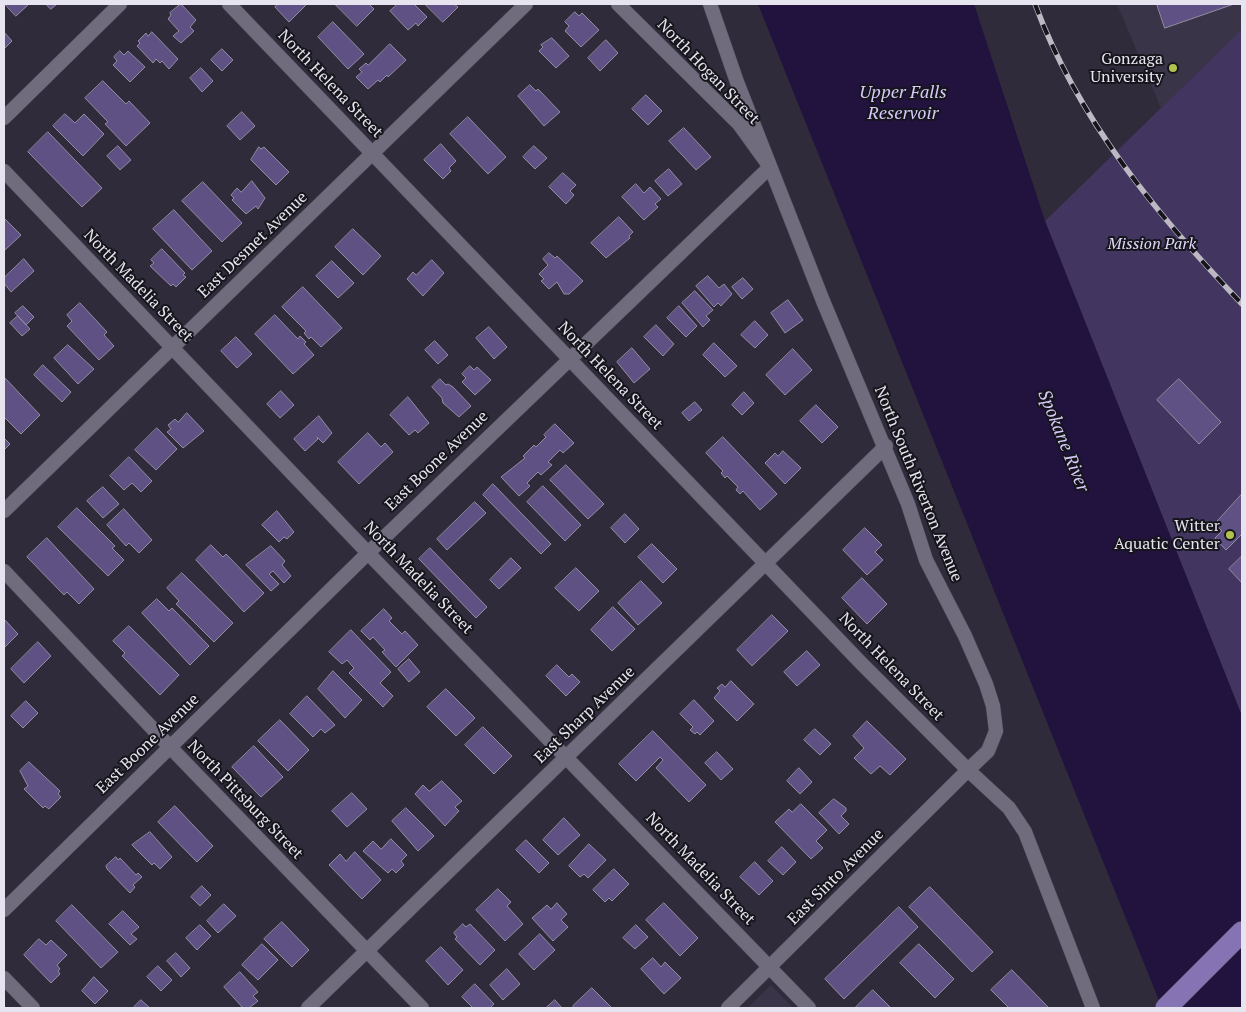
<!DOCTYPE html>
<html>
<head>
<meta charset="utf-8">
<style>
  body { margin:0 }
  #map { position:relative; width:1246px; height:1012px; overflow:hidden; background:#2f2b3a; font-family:"PT Serif",serif }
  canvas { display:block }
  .frame { position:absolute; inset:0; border:5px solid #e6e4ee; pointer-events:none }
</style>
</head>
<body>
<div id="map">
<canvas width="1246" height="1012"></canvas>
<div class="frame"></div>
</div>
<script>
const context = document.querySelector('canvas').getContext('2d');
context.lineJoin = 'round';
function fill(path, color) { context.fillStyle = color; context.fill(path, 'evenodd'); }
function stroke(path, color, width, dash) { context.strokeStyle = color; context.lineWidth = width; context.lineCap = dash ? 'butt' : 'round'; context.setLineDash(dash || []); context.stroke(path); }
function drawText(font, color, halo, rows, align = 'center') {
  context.font = font + ' "PT Serif",serif'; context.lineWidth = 4; context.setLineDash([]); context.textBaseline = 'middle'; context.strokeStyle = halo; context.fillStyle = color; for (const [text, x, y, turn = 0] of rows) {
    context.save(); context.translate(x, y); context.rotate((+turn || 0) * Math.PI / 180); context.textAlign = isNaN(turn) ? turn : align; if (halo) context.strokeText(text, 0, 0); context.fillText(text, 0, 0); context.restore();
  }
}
const built = new Path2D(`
  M1117,4H1242V29L1161,108Z
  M771,985L793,1008H747Z`);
const green = new Path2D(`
  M1242,29V716L1045,221Z`);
const water = new Path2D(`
  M758,4H974L1045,221L1242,716V1008H1162Z`);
const building = new Path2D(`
  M5,4H29L16,16Z
  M46,4H57L51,9Z
  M181,4L196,20L190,27L194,31L181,43L173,36L179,31L168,19L171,15L170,13Z
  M279,4H305L306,5L289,22L275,7Z
  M335,4H369L374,9L357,26Z
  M398,4H414L427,17L418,26L416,23L408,30L390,11Z
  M425,4H454L458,7L443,22Z
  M1157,4H1234L1165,28Z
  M575,12L579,16L582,13L599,30L581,47L565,31L569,26L565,22Z
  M333,22L364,54L348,69L318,37Z
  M4,32L12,41L4,49Z
  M152,32L178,59L169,69L162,61L160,63L156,59L153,63L137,46L140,43L138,41L146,33L148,36Z
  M552,38L569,56L556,68L539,51L543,47L541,45Z
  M606,40L618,53L600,71L588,58Z
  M390,44L406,60L388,77L387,75L380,82L378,80L368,89L356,77L362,72L359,69L366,63L368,65Z
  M222,49L233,60L222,71L211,60Z
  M120,51L124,55L128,51L145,67L130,82L113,65L117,61L114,57Z
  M201,68L213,81L202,92L190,78Z
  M103,81L126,104L129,101L150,123L126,146L105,124L108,122L85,98Z
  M530,85L536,91L538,89L560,112L544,126L518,96Z
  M646,95L662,111L648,125L632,109Z
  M242,112L255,126L240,140L227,126Z
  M65,114L75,123L84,114L104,134L83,156L53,126Z
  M468,117L506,157L488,174L450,134Z
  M684,128L711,157L696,170L669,141Z
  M48,132L102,188L82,207L28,152Z
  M441,144L456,161L449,168L451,171L443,179L424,160Z
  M118,146L131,160L120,170L107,156Z
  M534,146L547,158L535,169L523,157Z
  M259,147L261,149L264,147L289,172L276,185L251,160Z
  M669,169L682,184L668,196L655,181Z
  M563,173L576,185L570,191L574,195L566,204L549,187Z
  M252,181L265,198L258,209L256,206L246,214L232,200L234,198L231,195L237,188L241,192Z
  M203,182L242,223L222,242L182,201Z
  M636,184L644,193L650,187L661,199L655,204L658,207L644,220L622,197Z
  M174,210L212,251L192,270L153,229Z
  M619,217L633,232L629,236L630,238L606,258L591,243Z
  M4,218L21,235L4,251Z
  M353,229L381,256L363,275L335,247Z
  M162,249L185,273L183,275L186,277L176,287L173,284L171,286L150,266L154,263L151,260Z
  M549,253L555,258L557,256L583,281L569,294H564L557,282L549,289L541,281L544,279L539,274L548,265L543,259Z
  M24,259L34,271L11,292L4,283V278Z
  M432,260L444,273L423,296L407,279L413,272L416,275Z
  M332,261L354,283L338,298L316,276Z
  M708,276L719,288L724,284L732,294L721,306L718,303L714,307L696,286Z
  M743,278L753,289L742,299L732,287Z
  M303,287L342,328L321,347L311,337L309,339L304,333L306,331L282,307Z
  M695,291L713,310L706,316L710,320L703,327L682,303Z
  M788,300L803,320L785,333L771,313Z
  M80,303L107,332L104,335L114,346L99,360L67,326L72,321L67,315Z
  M23,306L34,317L26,325L15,313Z
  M679,306L697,326L686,337L667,318Z
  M275,315L298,339L300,336L306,342L304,344L314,355L293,374L255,334Z
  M18,316L30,329L22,336L10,323Z
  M755,321L768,335L755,348L741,335Z
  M656,325L674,344L663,356L644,337Z
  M489,327L507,347L494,359L476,338Z
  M236,337L252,354L237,368L221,351Z
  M435,341L448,355L438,364L425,350Z
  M714,343L737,366L725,377L703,355Z
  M68,345L94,369L78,384L54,358Z
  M632,348L650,369L634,383L617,362Z
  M793,349L812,370L785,395L766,375Z
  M43,365L71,392L62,402L34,375Z
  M470,366L474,370L477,367L491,380L475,395L462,382L466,378L462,374Z
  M4,377L40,415L21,434L4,417Z
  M440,379L446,385L448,384L453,387L471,406L459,417L443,403L442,398L432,387Z
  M1179,379L1221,422L1199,444L1157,400Z
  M281,391L294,405L280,418L267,404Z
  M744,392L754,403L742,415L732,405Z
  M408,397L429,423L418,433L415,430L409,435L390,415Z
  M695,402L702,410L689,421L682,413Z
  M816,405L838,427L822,443L800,421Z
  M187,413L204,431L183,448L167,432L171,429L168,425L175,419L178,422Z
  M319,416L332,433L323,443L317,437L318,439L305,451L294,439Z
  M555,424L574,443L563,453L560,450L548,462L552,465L541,475L538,472L527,483L530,486L519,496L501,477L525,458L523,456L534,445L536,447L546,437L544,435Z
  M157,428L177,449L156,470L135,450Z
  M368,433L381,447L385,443L393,452L359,484L338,462Z
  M723,437L777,494L760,510L743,491L740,494L736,490L738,487L727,476L725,478L721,473L723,471L706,453Z
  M4,438L10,444L4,450Z
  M783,451L801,468L785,484L765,463L775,453L778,456Z
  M129,457L152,481L141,492L132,483L124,490L110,476Z
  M566,465L604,504L588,519L550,480Z
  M493,484L551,544L541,554L483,495Z
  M543,486L581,525L565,541L527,502Z
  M103,487L119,504L103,518L87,501Z
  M1242,494V534L1226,550L1215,538L1222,531L1215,524Z
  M475,502L486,513L447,550L437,539Z
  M77,508L115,546L112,548L124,560L108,576L58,527Z
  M124,509L152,540L139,553L129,543L126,546L107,525Z
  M277,511L294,532L287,539L284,537L279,542L262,525Z
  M625,514L639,529L625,543L611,528Z
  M865,528L882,545L875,552L883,560L867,575L843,550Z
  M47,538L94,589L79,604L67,592L64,595L27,557Z
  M652,544L677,569L663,583L638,557Z
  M211,545L223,557L226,554L264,593L244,612L196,560Z
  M271,546L285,561L282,565L291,576L284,583L273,571L269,574L279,584L271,591L246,565Z
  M430,548L487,607L476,618L419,559Z
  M1242,556V583L1229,569Z
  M511,558L521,568L499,589L490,580Z
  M576,568L599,591L579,611L555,588Z
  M182,573L233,623L214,642L176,604L179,601L167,588Z
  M862,578L887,604L867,624L842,598Z
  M641,581L662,603L638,625L618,603Z
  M157,599L169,611L172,608L209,646L190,665L142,613Z
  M613,607L635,629L612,651L591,630Z
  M384,609L392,618L389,621L402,634L405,631L418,645L396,667L382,652L385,650L373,637L370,640L361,631Z
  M772,615L788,631L752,666L737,650Z
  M4,619L18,634L4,648Z
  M129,626L179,675L160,695L122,656L125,653L113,641Z
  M351,630L391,672L380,683L393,696L383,707L349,673L354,668L347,660L342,664L329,652Z
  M38,642L51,656L24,683L11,669Z
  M807,651L820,665L797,686L784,672Z
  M409,659L420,672L409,682L398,669Z
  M557,665L569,677L572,674L580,682L566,696L546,676Z
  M333,671L362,700L345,718L318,689Z
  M731,681L754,704L737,721L714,698L720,691L717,688L722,684L725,687Z
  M446,689L475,718L456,736L427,707Z
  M307,696L335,725L325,733L321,729L313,737L290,714Z
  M694,700L714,721L700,735L697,732L695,734L690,730L693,727L680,714Z
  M26,701L38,713L23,728L11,716Z
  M280,720L309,750L288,771L258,741Z
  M867,721L906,759L890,775L880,766L871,774L854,758L864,748L853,736Z
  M483,727L512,756L494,774L465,745Z
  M815,729L831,744L820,755L804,740Z
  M653,731L706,785L689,802L656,768L663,760L660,757L636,781L619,764Z
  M254,746L283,777L261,797L232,767Z
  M717,752L733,769L721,780L705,763Z
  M29,762L60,791L58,794L61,797L49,809L45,806L43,808L24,789L28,786L20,771Z
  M799,768L812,782L800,794L787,781Z
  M442,781L462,801L455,807L459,811L445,826L415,794L423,785L429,791Z
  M352,793L367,809L347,827L332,811Z
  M834,799L846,808V811L841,816L849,824L839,834L819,813Z
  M801,804L827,830L816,841L823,848L811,859L775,822L789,809L792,812Z
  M175,806L213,846L197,862L158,822Z
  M406,808L434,836L418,851L392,821Z
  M564,818L580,835L558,855L543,840Z
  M150,832L172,857L160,869L154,863L152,865L132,845Z
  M391,839L407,855L401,861L404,865L396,873L392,869L388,873L363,851L373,841L381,849Z
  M526,840L549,863L539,873L516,850Z
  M589,844L606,860L588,878L584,874L580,877L569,866Z
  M782,847L796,862L783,875L768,861Z
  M355,852L381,880L362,899L329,865L340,854L346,861Z
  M116,857L118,860L120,858L136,875L138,873L142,877L133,885L135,887L130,893L107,869L106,866Z
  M755,862L773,881L759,895L740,877Z
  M614,869L629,884L612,901L609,898L605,902L593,890Z
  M202,886L211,895L200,906L191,897Z
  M930,887L993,952L972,972L909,907Z
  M498,889L511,902L507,906L523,924L505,941L476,910Z
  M557,903L567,914L561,920L568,927L553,941L532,918L547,905L551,909Z
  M664,903L698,938L680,956L646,920Z
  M224,904L236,916L218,933L207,921Z
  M72,905L118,952L101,968L56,921Z
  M899,907L918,927L844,999L825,979Z
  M123,911L139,927L131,934L137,939L130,945L109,924Z
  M282,922L309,950L292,967L264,939Z
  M463,924L466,927L470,924L495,950L480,965L455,939L457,937L454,933Z
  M200,925L211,936L197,950L186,938Z
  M636,925L648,937L635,949L623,938Z
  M540,934L555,950L534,970L519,954Z
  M39,939L46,945L51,940L67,955L57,965L60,969L58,971L60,974L51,983L24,955Z
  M262,944L278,960L258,980L242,965Z
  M919,944L954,979L935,998L900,963Z
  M441,947L463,970L448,985L426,961Z
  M176,953L190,968L181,977L167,961Z
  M653,958L661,967L665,962L681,978L664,994L641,969Z
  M158,966L172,980L161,991L147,977Z
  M507,969L520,984L503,1000L490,985Z
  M1012,970L1049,1008H1009L991,990Z
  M240,972L258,992L253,996L258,1001L249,1008H243L224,987Z
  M94,977L108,991L95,1004L82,991Z
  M475,984L494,1004L490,1008H473L462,997Z
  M592,988L612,1008H574L573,1006Z
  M873,990L891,1008H855Z
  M141,1000L150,1008H133Z
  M555,1000L562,1008H546Z`);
const street = new Path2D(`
  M229,4L862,664L968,770L728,1008
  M710,4L737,82L823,301L908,504L926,560L965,636L986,684L993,706L996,731L988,751L968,770L1009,808L1025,832L1093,1008
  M4,118L120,4
  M4,171L368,553L809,1008
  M4,511L526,4
  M4,571L170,747L422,1008
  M4,910L368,553L770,167L739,124L618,4
  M4,978L33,1008
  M308,1008L886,446`);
const primary = new Path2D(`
  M1166,1008L1242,932`);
const rail = new Path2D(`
  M1035,4C1078,120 1158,216 1242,304`);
const markers = [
  [1173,68,5,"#b2c34c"],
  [1230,535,5,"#b2c34c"]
];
const poiNames = [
  ["Gonzaga",1163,59],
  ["University",1163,77],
  ["Witter",1220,526],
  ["Aquatic Center",1220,544]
];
const streetNames = [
  ["North Hogan Street",708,72,46],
  ["North Helena Street",330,84,46],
  ["East Desmet Avenue",253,245,-44],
  ["North Madelia Street",138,286,46],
  ["North Helena Street",610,376,46],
  ["East Boone Avenue",437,461,-44],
  ["North South Riverton Avenue",918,484,68],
  ["North Madelia Street",418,578,46],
  ["North Helena Street",891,667,46],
  ["East Sharp Avenue",585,715,-44],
  ["East Boone Avenue",148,744,-44],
  ["North Pittsburg Street",245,800,46],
  ["North Madelia Street",700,869,46],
  ["East Sinto Avenue",836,877,-45]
];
const parkNames = [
  ["Mission Park",1152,244]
];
const waterNames = [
  ["Upper Falls",903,93],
  ["Reservoir",903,114],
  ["Spokane River",1063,441,68]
];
fill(built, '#3a3448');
fill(green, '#423560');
fill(water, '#22123e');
fill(building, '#605184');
stroke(building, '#928ea1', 1);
stroke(street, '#4d4956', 15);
stroke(primary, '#4d4956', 22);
stroke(street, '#706c7e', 14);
stroke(primary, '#8673b3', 21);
stroke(rail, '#bcb9c4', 5.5);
stroke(rail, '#16151c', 4, [11]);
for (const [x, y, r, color] of markers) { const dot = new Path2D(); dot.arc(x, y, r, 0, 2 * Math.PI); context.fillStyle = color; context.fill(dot); stroke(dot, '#16151c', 2); }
drawText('16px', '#e6e4ee', '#16151c', poiNames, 'right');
drawText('16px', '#e6e4ee', '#16151c', streetNames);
drawText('italic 16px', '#dfd8f8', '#16151c', parkNames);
drawText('italic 18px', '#d5c9f9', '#16151c', waterNames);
</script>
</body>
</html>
